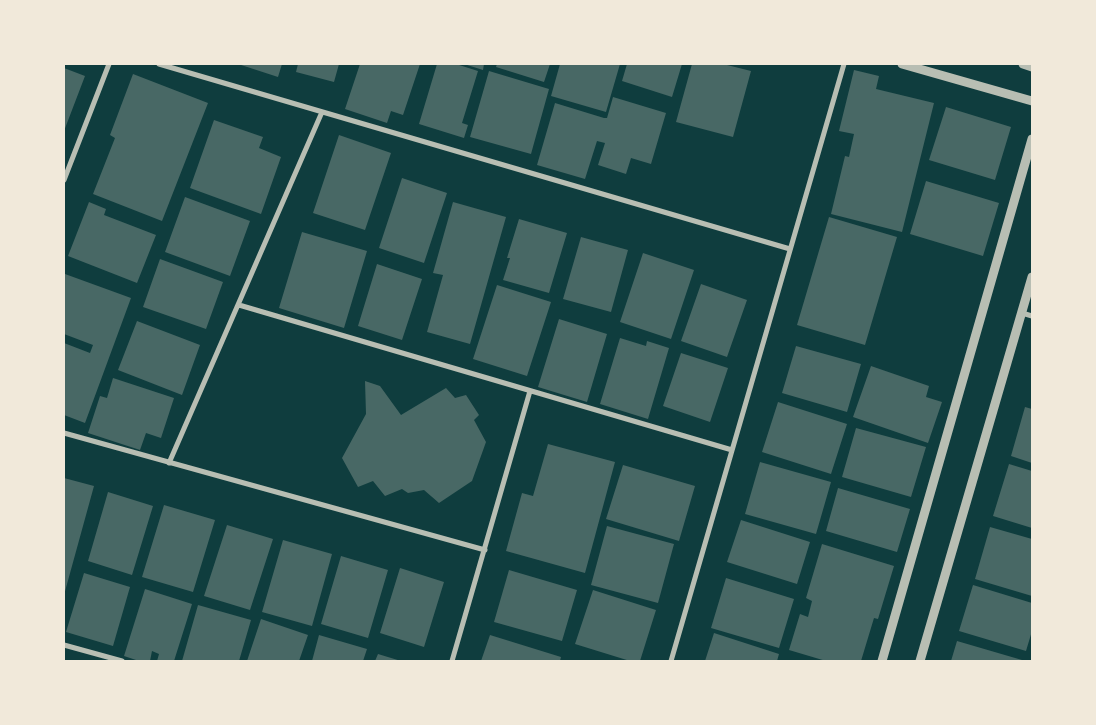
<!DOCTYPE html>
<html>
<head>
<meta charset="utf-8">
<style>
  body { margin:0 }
  #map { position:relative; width:1096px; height:725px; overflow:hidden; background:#0f3d3e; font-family:"Open Sans",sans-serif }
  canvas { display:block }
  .frame { position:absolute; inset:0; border:65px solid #f1e9da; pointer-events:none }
</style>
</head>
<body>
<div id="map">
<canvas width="1096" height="725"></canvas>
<div class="frame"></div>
</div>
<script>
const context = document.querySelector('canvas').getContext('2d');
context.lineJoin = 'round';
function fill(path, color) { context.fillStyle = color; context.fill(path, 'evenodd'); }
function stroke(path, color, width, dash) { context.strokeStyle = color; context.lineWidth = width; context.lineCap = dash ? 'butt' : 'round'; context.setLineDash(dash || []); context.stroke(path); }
const building = new Path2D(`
  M238,64H282L278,77Z
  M298,64H339L334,82L296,72Z
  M360,64H420L403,115L391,111L387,123L345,109Z
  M437,64H456L478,71L462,123L468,125L464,138L419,124Z
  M464,64H484L483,70Z
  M497,64H550L544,82L496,67Z
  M560,64H620L606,112L551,96Z
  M627,64H682L672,97L622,81Z
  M692,64H723L751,71L733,137L676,122Z
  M64,68L85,76L64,131Z
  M854,70L879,76L876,89L934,103L902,232L831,214L845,156L849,157L854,134L839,131Z
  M489,71L549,89L531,154L470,137Z
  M133,74L208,103L162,221L93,194L115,138L110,135Z
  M613,97L666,113L651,164L631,158L626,174L598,165L605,143L597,141L585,179L537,165L555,103L604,118H607Z
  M946,107L1011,127L995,180L929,160Z
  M214,120L263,137L259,148L281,157L261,214L190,188Z
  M339,135L391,153L365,230L313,213Z
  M402,178L447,193L424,263L379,248Z
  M926,181L999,203L983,256L910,234Z
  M185,197L250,221L230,276L165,252Z
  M89,202L106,209L104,215L156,235L137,283L68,256Z
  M453,202L506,217L470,344L427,332L443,275L433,273Z
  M829,217L897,237L865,345L797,325Z
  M519,219L567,233L549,293L503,280L510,258H507Z
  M302,232L367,251L344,328L279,308Z
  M581,237L628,250L611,312L563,299Z
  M643,253L694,270L671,339L620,322Z
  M160,259L223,282L206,329L143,307Z
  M377,264L422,279L402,340L358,326Z
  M65,274L131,298L85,423L64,415V343L90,353L93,345L64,334V278Z
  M701,284L747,300L727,357L681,341Z
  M497,285L551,302L527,376L473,359Z
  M559,319L607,334L587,402L538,387Z
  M137,321L200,345L182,395L118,370Z
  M620,338L646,346L647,341L669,348L648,419L600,404Z
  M796,346L861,364L847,412L782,393Z
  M681,353L728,368L710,422L663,406Z
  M871,366L929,386L926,397L942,402L928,443L853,417Z
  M113,378L174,398L161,438L146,433L140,450L88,433L100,396L107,398Z
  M365,381L380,386L401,415L446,388L455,398L466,395L479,415L474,420L486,442L472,481L439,503L424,490L408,493L402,489L385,496L373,481L358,487L342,458L366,414Z
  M778,402L847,424L831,474L762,452Z
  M1025,407L1032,409V463L1011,456Z
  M856,428L926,447L911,497L842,477Z
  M548,444L615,462L585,573L506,551L522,493L533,496Z
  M760,462L831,482L816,534L745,514Z
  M1009,464L1032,471V528L993,516Z
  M623,465L695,486L679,541L606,519Z
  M64,478L94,486L64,595Z
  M838,488L910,509L897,552L826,531Z
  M108,492L153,506L132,575L88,561Z
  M164,505L215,520L193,592L142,577Z
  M741,520L810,542L797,584L727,562Z
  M227,525L273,539L250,610L204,596Z
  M607,526L674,544L658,603L591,585Z
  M990,527L1032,539V596L975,579Z
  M283,540L332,554L312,626L262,612Z
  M822,544L894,566L878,619L874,618L861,661H826L789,650L800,614L808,617L812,601L806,598Z
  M341,556L388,570L368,638L321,624Z
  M400,568L444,582L424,647L380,633Z
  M509,570L577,590L562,641L494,622Z
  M84,573L130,587L113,646L66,632Z
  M726,578L794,599L779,648L711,628Z
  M973,585L1032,603V631L1026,651L959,631Z
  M145,589L192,604L174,661H157L159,654L152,651L150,661H139L124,656Z
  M593,590L656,610L640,661H630L575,644Z
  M198,605L251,620L239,661H182Z
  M261,619L308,635L299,661H247Z
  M714,633L779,654L777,661H705Z
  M319,635L367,649L363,661H312Z
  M490,635L561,657L560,661H481Z
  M957,641L1022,660V661H951Z
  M378,654L401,661H375Z`);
const minor = new Path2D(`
  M159,64L790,249
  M64,180L109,64
  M239,305L732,450
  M1022,313L1032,316
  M64,433L485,550
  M169,463L322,112
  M64,645L122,661
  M452,661L530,391
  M671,661L844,64`);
const tertiary = new Path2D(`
  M902,64L1032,101
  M1023,64L1032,67
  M882,661L1032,139
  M920,661L1032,277`);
fill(building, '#486865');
stroke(minor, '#b8beb3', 5);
stroke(tertiary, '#b8beb3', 9);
</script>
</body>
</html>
